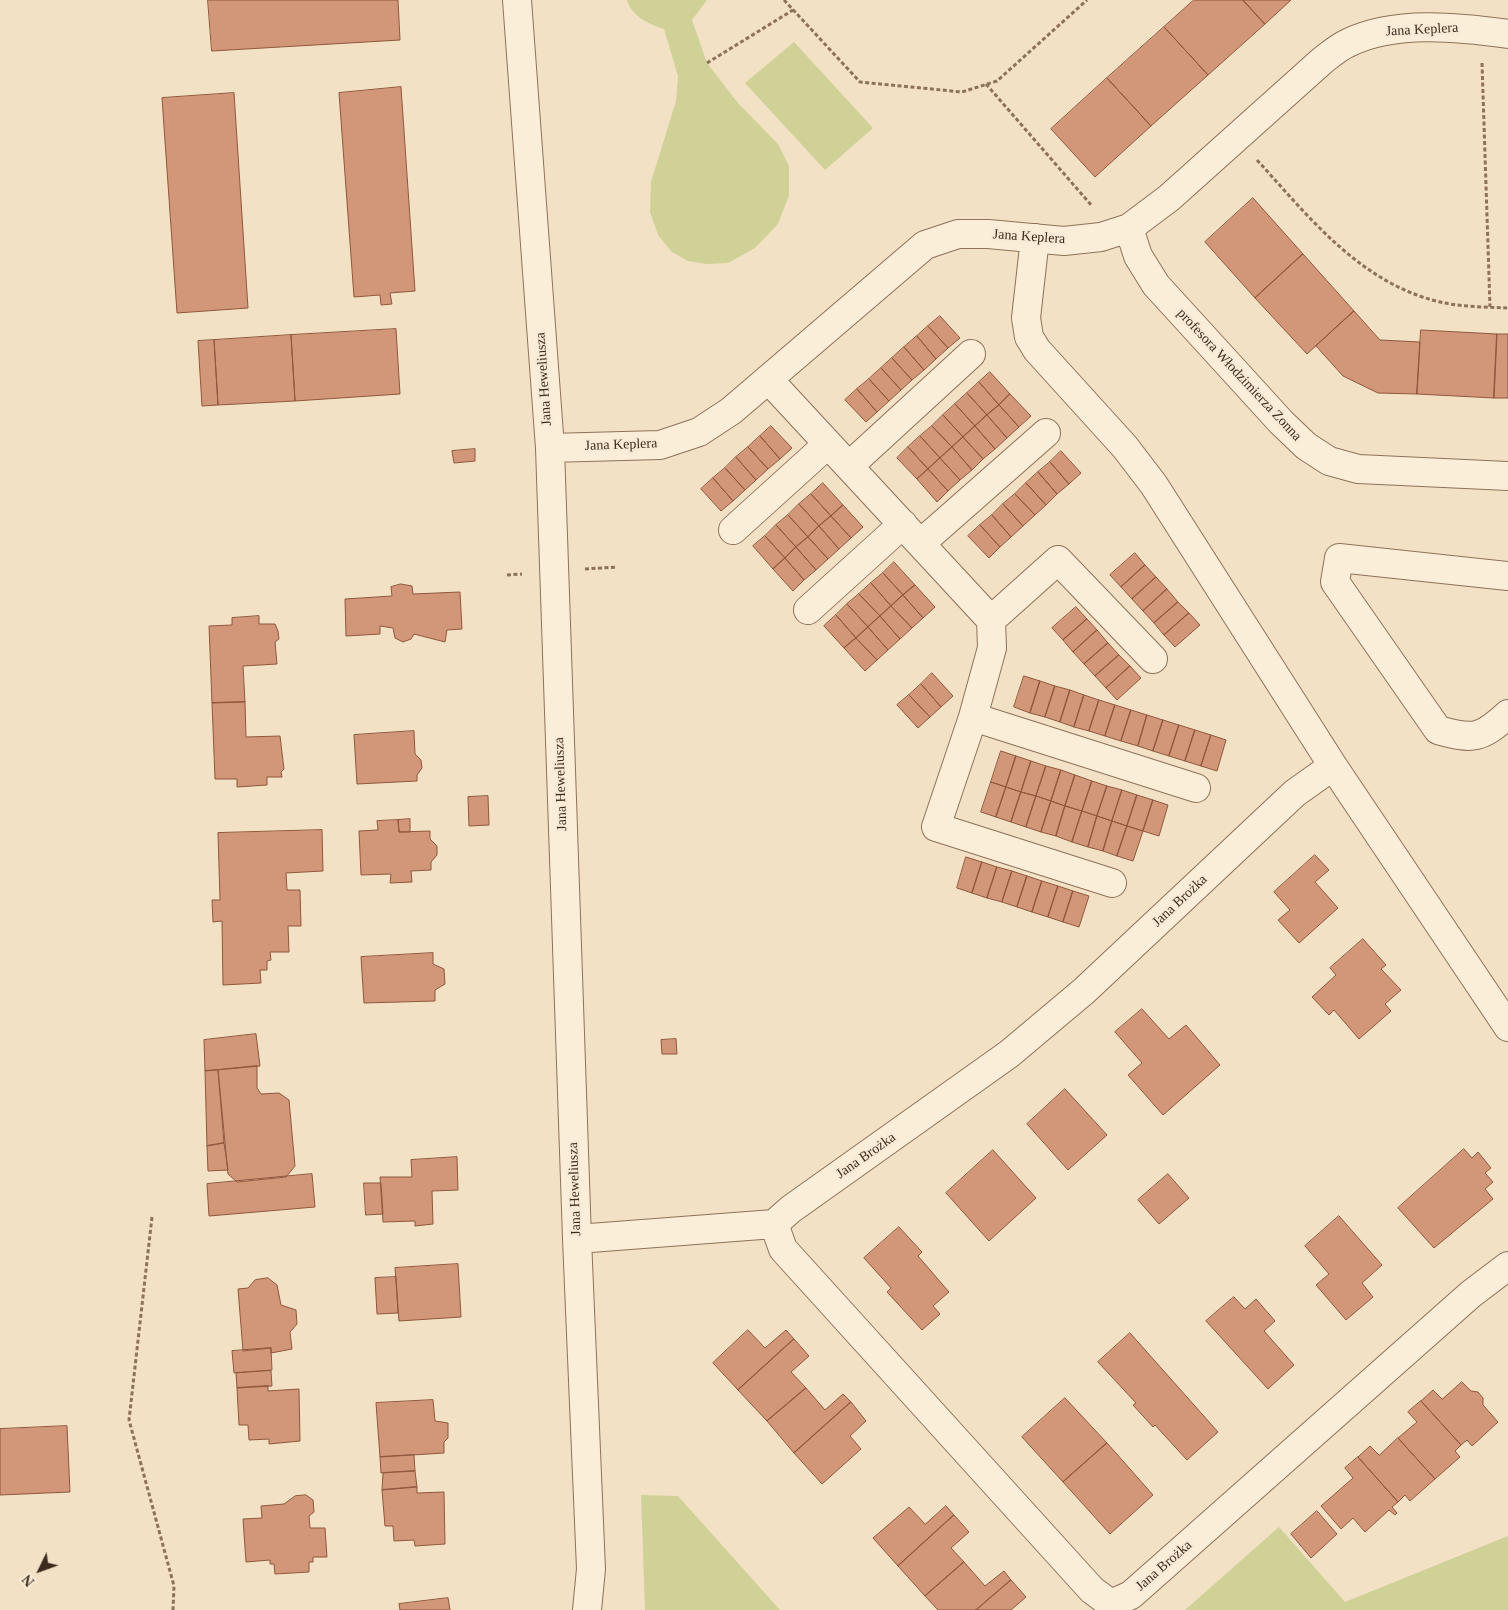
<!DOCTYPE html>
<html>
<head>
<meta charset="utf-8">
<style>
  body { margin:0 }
  #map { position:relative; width:1508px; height:1610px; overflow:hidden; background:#f2e1c5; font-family:Georgia,serif }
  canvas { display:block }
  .north { position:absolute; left:15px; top:1545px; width:50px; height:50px; -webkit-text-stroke:4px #f8ebd5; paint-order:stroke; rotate:228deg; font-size:14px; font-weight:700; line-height:20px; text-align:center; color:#3d2b1e }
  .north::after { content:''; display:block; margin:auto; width:18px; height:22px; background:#3d2b1e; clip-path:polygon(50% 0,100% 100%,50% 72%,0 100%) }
</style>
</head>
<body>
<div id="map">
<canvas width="1508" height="1610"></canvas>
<div class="north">N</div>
</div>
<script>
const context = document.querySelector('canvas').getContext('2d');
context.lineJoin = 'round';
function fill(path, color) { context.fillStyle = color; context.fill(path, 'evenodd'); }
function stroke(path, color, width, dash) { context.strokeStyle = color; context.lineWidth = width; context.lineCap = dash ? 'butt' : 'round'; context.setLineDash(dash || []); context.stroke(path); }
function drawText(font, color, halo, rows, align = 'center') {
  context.font = font + ' Georgia,serif'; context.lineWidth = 5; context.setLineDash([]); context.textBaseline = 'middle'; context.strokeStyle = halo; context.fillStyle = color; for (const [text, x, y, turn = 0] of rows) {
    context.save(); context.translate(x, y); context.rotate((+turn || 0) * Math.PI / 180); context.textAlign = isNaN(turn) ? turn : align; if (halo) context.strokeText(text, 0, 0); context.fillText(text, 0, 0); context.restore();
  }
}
const green = new Path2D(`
  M627,0H707L692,20L707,63L738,103L778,144L789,166V195L778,224L755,248L728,263L706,264L688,261L672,252L658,235L650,212L651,182L676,101L678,76L664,29C649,24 632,17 627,0Z
  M794,42L873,128L825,170L745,83Z
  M641,1495L678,1496L780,1610H645Z
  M1279,1527L1345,1602L1508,1536V1610H1185Z`);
const building = new Path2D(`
  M208,0H398L400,40L212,51Z
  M1194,0H1243L1265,24L1208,75L1164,27Z
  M1243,0H1291L1265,24Z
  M1164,27L1208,75L1151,126L1107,78Z
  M1107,78L1151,126L1095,177L1051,129Z
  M401,87L415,291L390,293L392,304L381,305L380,295L354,297L339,93Z
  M234,93L248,308L177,313L162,98Z
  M1253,198L1303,254L1255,298L1205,242Z
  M1303,254L1354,311L1307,354L1255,298Z
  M1354,311L1380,340L1420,342L1417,394L1378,393L1343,376L1316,346Z
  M940,316L960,338L948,348L928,326Z
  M928,326L948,348L936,359L917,336Z
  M396,329L400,394L295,401L291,335Z
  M1421,330L1497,334L1494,398L1417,394Z
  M1497,334H1508V398H1494Z
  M291,335L295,401L218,405L214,340Z
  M917,336L936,359L924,370L904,347Z
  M214,340L218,405L202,406L198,341Z
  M904,347L924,370L912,380L892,358Z
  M892,358L912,380L901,390L881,368Z
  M881,368L901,390L889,401L869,379Z
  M990,372L1010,394L999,405L979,382Z
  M869,379L889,401L877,412L857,389Z
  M979,382L999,405L987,415L967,393Z
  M857,389L877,412L866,422L845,400Z
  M967,393L987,415L975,426L955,404Z
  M1010,394L1031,416L1019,427L999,405Z
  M955,404L975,426L963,437L943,415Z
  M999,405L1019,427L1007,438L987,415Z
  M943,415L963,437L952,447L932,426Z
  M987,415L1007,438L995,449L975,426Z
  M771,426L792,448L780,459L760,436Z
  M932,426L952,447L940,458L920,436Z
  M975,426L995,449L983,459L963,437Z
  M760,436L780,459L768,469L748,447Z
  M920,436L940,458L928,469L908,447Z
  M963,437L983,459L972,470L952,447Z
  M748,447L768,469L756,480L736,457Z
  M908,447L928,469L917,479L897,458Z
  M952,447L972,470L960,480L940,458Z
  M475,449V461L454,463L452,451Z
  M1061,451L1081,473L1069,484L1050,462Z
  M736,457L756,480L745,490L725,468Z
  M940,458L960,480L948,491L928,469Z
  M1050,462L1069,484L1057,494L1038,472Z
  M725,468L745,490L733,501L713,478Z
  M928,469L948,491L937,502L917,479Z
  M1038,472L1057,494L1046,505L1026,483Z
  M713,478L733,501L721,511L701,489Z
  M823,483L843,505L831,516L811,494Z
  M1026,483L1046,505L1035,515L1015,494Z
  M811,494L831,516L819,526L799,504Z
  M1015,494L1035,515L1023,526L1003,504Z
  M799,504L819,526L808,537L788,515Z
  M1003,504L1023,526L1011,537L992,515Z
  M843,505L863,527L851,538L831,516Z
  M788,515L808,537L796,547L776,525Z
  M992,515L1011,537L1000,547L980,525Z
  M831,516L851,538L839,549L819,526Z
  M776,525L796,547L785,558L765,536Z
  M980,525L1000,547L989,558L968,536Z
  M819,526L839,549L828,559L808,537Z
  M765,536L785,558L773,569L753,546Z
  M808,537L828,559L816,570L796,547Z
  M796,547L816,570L804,580L785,558Z
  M1135,553L1145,565L1121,587L1110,575Z
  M785,558L804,580L793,591L773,569Z
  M894,562L915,585L903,595L883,573Z
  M1145,565L1156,577L1132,599L1121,587Z
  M883,573L903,595L891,606L871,583Z
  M1156,577L1167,589L1143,611L1132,599Z
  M871,583L891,606L880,616L859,594Z
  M401,584L412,586L413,594L460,592L462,629L447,630L445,642L414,634L411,639L403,642L395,638L393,628L380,626V634L346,636L345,599L392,596L391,587Z
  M915,585L935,607L923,618L903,595Z
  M1167,589L1178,602L1154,623L1143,611Z
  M859,594L880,616L868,627L847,604Z
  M903,595L923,618L912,628L891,606Z
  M1178,602L1189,613L1164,635L1154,623Z
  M847,604L868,627L856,638L836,615Z
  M891,606L912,628L900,639L880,616Z
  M1076,607L1087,619L1063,640L1052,628Z
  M1189,613L1200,625L1175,647L1164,635Z
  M836,615L856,638L844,648L824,626Z
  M259,616V624H275L278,631L279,639L275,642L277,664L243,666L245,702L212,703L209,626L232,625V618Z
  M880,616L900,639L888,650L868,627Z
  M1087,619L1097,630L1073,652L1063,640Z
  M868,627L888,650L877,660L856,638Z
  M1097,630L1108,643L1084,664L1073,652Z
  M856,638L877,660L865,671L844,648Z
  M1108,643L1119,655L1095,676L1084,664Z
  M1119,655L1130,666L1106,688L1095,676Z
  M1130,666L1141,678L1117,700L1106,688Z
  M932,673L953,696L941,707L921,684Z
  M1024,676L1040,681L1030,713L1014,707Z
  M1040,681L1055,686L1045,717L1030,713Z
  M921,684L941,707L930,717L909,695Z
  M1055,686L1070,690L1060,722L1045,717Z
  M1070,690L1084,695L1074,727L1060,722Z
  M909,695L930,717L918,728L897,705Z
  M1084,695L1099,700L1089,731L1074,727Z
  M1099,700L1115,705L1105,736L1089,731Z
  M245,702L246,737L280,736L284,769L281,772L282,777H267V785L237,787V779H215L212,703Z
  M1115,705L1131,710L1121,741L1105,736Z
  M1131,710L1147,715L1138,746L1121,741Z
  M1147,715L1163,720L1153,751L1138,746Z
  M1163,720L1179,725L1169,756L1153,751Z
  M1179,725L1195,730L1185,761L1169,756Z
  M1195,730L1211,735L1201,766L1185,761Z
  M414,731L415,754L421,760L422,768L417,775V781L357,784L354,735Z
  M1211,735L1226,740L1217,771L1201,766Z
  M1001,751L1016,756L1006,787L991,782Z
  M1016,756L1031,761L1021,792L1006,787Z
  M1031,761L1046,766L1036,796L1021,792Z
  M1046,766L1061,770L1051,801L1036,796Z
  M1061,770L1075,775L1065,806L1051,801Z
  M1075,775L1092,781L1082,811L1065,806Z
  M1092,781L1107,786L1097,816L1082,811Z
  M991,782L1006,787L996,817L981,812Z
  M1107,786L1122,790L1112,821L1097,816Z
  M1006,787L1021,792L1011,822L996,817Z
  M1122,790L1137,795L1127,826L1112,821Z
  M1021,792L1036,796L1026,827L1011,822Z
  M1137,795L1153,800L1143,831L1127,826Z
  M488,796L489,825L469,826L468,797Z
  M1036,796L1051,801L1041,832L1026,827Z
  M1153,800L1168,805L1159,836L1143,831Z
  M1051,801L1065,806L1056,836L1041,832Z
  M1065,806L1082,811L1072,842L1056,836Z
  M1082,811L1097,816L1088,847L1072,842Z
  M1097,816L1112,821L1103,851L1088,847Z
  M410,819V832H399L398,820Z
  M398,820L399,832L430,831V839L437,846V855L431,862V870L411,871L412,882L390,883L391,874L361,875L359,831L378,830L377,821Z
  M1112,821L1127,826L1117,856L1103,851Z
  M1127,826L1143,831L1133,861L1117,856Z
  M322,830L323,871L286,873L287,890H300L301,926H288L289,952H270L271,960L267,961V970H260L261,983L223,985L222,921L213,922L212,900H220L218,833Z
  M1315,855L1329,870L1315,882L1338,908L1299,943L1278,920L1290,910L1274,892Z
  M966,857L982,862L972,893L957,888Z
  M982,862L997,867L987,898L972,893Z
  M997,867L1012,871L1002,902L987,898Z
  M1012,871L1027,876L1017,907L1002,902Z
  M1027,876L1042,881L1032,912L1017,907Z
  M1042,881L1058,886L1048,917L1032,912Z
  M1058,886L1073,891L1063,922L1048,917Z
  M1073,891L1089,896L1079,927L1063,922Z
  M1363,939L1386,965L1381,969L1401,990L1385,1004L1391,1011L1359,1039L1334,1010L1329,1015L1312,997L1336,975L1330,968Z
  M433,953V964L444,969L445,984L435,990V1001L364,1003L361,957Z
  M1142,1009L1169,1039L1186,1025L1220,1065L1163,1115L1128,1075L1142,1063L1115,1032Z
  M256,1034L260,1066L205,1071L204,1040Z
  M676,1039L677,1054H662L661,1040Z
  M257,1066V1088L261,1094L279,1093L289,1100L295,1166L286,1177L237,1182L228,1174L218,1070Z
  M218,1070L224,1143L207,1146L205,1071Z
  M1065,1089L1107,1135L1068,1170L1027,1124Z
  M224,1143L228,1170L208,1171L207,1146Z
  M1464,1149L1472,1158L1478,1152L1491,1168L1485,1173L1493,1182L1485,1189L1493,1199L1434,1248L1398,1208Z
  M993,1150L1036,1198L989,1241L946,1193Z
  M457,1157L458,1190L432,1191L433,1224L415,1226V1221L383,1222L380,1177H412L411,1160Z
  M312,1174L315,1207L209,1216L207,1184Z
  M1168,1174L1189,1198L1159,1224L1138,1200Z
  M364,1183H381L383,1214L366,1215Z
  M1339,1216L1382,1265L1362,1283L1373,1297L1346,1320L1316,1285L1329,1274L1305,1246Z
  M899,1227L922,1252L918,1256L949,1292L933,1306L940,1314L922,1330L887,1292L891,1288L864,1258Z
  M458,1264L461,1317L399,1321L395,1268Z
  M396,1277L398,1313L377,1314L375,1278Z
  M268,1278L277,1285L281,1305L296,1310L297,1324L290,1332L292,1349L271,1353V1348L243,1351L238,1289L248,1288L255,1280Z
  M1234,1297L1245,1309L1256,1299L1275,1321L1264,1331L1294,1365L1268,1389L1206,1321Z
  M748,1330L765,1348L786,1330L794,1339L738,1390L713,1363Z
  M1130,1333L1218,1432L1187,1460L1155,1425L1153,1427L1133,1405L1136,1403L1098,1362Z
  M794,1339L809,1356L791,1372L806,1388L767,1421L738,1390Z
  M271,1348L272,1370L234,1373L232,1351Z
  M271,1371L272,1386L237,1388L236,1373Z
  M1462,1382L1471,1391L1478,1392L1483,1398V1405L1498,1422L1472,1446L1467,1440L1461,1445L1421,1401L1433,1390L1442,1399Z
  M268,1386V1391L299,1389L300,1441L269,1444V1439L249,1440L248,1425H239L237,1388Z
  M806,1388L825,1410L843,1394L851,1402L794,1453L767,1421Z
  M1065,1398L1107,1443L1063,1482L1022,1437Z
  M433,1400L435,1421L448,1423V1438L444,1442V1453L380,1457L376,1403Z
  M1421,1401L1461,1445L1455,1451L1460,1457L1435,1479L1398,1438L1417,1422L1408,1412Z
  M851,1402L866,1421L850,1436L861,1449L822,1484L794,1453Z
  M67,1426L70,1492L0,1495V1429Z
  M1398,1438L1435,1479L1410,1501L1405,1495L1398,1502L1358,1457L1370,1446L1379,1455Z
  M1107,1443L1153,1495L1110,1534L1063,1482Z
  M414,1455L415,1471L381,1473L380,1457Z
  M1358,1457L1398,1502L1392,1507L1397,1513L1395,1515L1389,1510L1365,1532L1353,1518L1341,1529L1321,1506L1353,1478L1345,1468Z
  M415,1471L417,1487L382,1490L383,1473Z
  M417,1487V1493L444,1492L445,1544L415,1546L414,1540L394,1541L393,1526H385L382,1490Z
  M306,1495L313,1500L314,1512L309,1516L310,1528H325L327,1557H313V1562H309V1572L275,1574L274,1564H270V1560L246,1562L243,1519L262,1518L261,1506L284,1504L295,1496Z
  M946,1506L954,1515L898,1566L873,1538L909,1507L925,1524Z
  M1317,1511L1337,1534L1311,1558L1291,1534Z
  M954,1515L969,1532L951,1548L964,1562L925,1596L898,1566Z
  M964,1562L985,1586L1004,1571L1011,1580L976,1610H938L925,1596Z
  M1011,1580L1026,1597L1011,1610H976Z
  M448,1598L450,1610H400L399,1604Z`);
const path = new Path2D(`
  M784,0L860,82L962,92L997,81L1087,0
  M707,63L793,10
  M1482,63L1490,307
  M986,84L1092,206
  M1257,160C1310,218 1360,283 1440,302C1461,307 1486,307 1508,308
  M585,569L617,567
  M507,575L522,574
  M152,1217L129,1420L174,1586L173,1610`);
const minor = new Path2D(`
  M517,0L550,448L577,1239L591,1569L587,1610
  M1129,228L1138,256L1156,285L1281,422L1306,446L1329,461L1358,469L1508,476
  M1035,238L1026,318L1029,337L1037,350L1125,447L1154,485L1333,766
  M768,379L991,620
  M550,448L660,445L699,432L731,411L925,245L958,234H988L1064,241L1101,237L1129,228L1169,198L1323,60C1331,54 1339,47 1348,43C1394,20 1459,27 1508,34
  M849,466L971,354
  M733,530L828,444
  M921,543L1046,433
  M1508,576L1339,558L1335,582L1438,730C1473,740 1481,739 1508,714
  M808,610L903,524
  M973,717L1196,788
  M1112,883L936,827L973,717L992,648L991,620L1058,560L1153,659
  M774,1224L783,1249L1092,1590L1111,1604L1131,1595L1471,1294L1508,1266
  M577,1239L774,1224L791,1209L1009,1054L1084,991L1295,793L1333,766L1508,1027`);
const streetNames = [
  ["Jana Keplera",1422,30,-3],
  ["Jana Keplera",1029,237,4],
  ["profesora Włodzimierza Zonna",1239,375,47],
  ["Jana Heweliusza",544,379,-94],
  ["Jana Keplera",621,445,-2],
  ["Jana Heweliusza",561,784,-92],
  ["Jana Brożka",1180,901,-43],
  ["Jana Brożka",866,1156,-35],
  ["Jana Heweliusza",575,1189,-92],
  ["Jana Brożka",1164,1566,-41]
];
fill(green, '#cfd197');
fill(building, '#d29678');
stroke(building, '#8f573d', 1);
stroke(minor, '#8e7159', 30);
stroke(path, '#8e7159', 3, [4, 2.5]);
stroke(minor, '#fbeed9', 28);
drawText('14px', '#3d2b1e', '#f8ebd5', streetNames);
</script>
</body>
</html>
